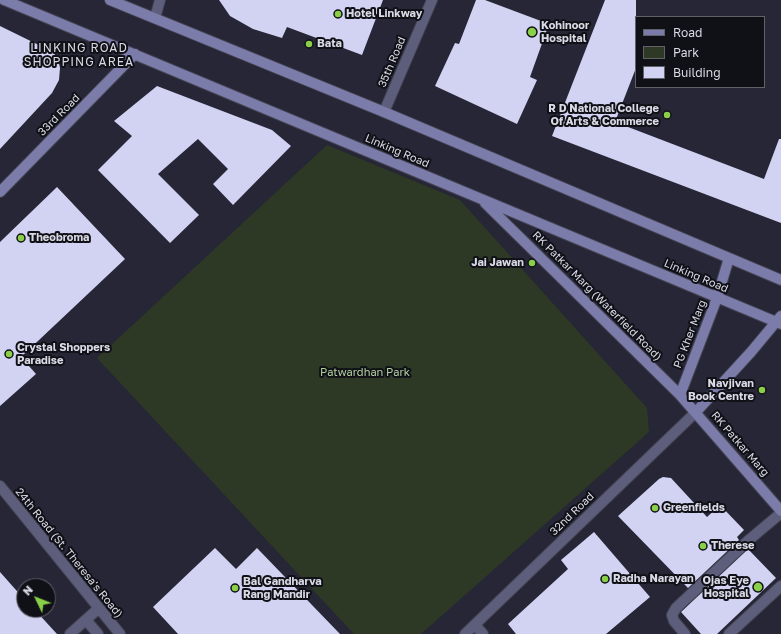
<!DOCTYPE html>
<html>
<head>
<meta charset="utf-8">
<style>
  body { margin:0 }
  #map { position:relative; width:781px; height:634px; overflow:hidden; background:#262636; font-family:"Golos Text",sans-serif }
  canvas { display:block }
  .legend { position:absolute; left:635px; top:16px; width:130px; height:72px; box-sizing:border-box; background:#101017; border:1px solid #606169; margin:0; padding:5px 7px; list-style:none; font-size:12px; color:#d9dae5 }
  .legend li { display:flex; align-items:center; gap:8px; height:20px }
  .legend b { width:20px; border:1px solid #606169 }
  .north { position:absolute; left:16px; top:578px; width:40px; height:40px; box-sizing:border-box; background:#101017; border:1px solid #606169; border-radius:50%; rotate:313deg; font-size:11px; font-weight:700; line-height:16px; text-align:center; color:#d9dae5 }
  .north::after { content:''; display:block; margin:auto; width:14px; height:18px; background:#89cf48; clip-path:polygon(50% 0,100% 100%,50% 72%,0 100%) }
</style>
</head>
<body>
<div id="map">
<canvas width="781" height="634"></canvas>
<ul class="legend">
<li><b style="height:5px;background:#7b7caa"></b>Road</li>
<li><b style="height:11px;background:#2d3925"></b>Park</li>
<li><b style="height:11px;background:#d2d3f3"></b>Building</li>
</ul>
<div class="north">N</div>
</div>
<script>
const context = document.querySelector('canvas').getContext('2d');
context.lineJoin = 'round';
function fill(path, color) { context.fillStyle = color; context.fill(path, 'evenodd'); }
function stroke(path, color, width, dash) { context.strokeStyle = color; context.lineWidth = width; context.lineCap = dash ? 'butt' : 'round'; context.setLineDash(dash || []); context.stroke(path); }
function drawText(font, color, halo, rows, align = 'center') {
  context.font = font + ' "Golos Text",sans-serif'; context.lineWidth = 4; context.setLineDash([]); context.textBaseline = 'middle'; context.strokeStyle = halo; context.fillStyle = color; for (const [text, x, y, turn = 0] of rows) {
    context.save(); context.translate(x, y); context.rotate((+turn || 0) * Math.PI / 180); context.textAlign = isNaN(turn) ? turn : align; if (halo) context.strokeText(text, 0, 0); context.fillText(text, 0, 0); context.restore();
  }
}
const green = new Path2D(`
  M327,145L460,200L647,408L649,432L421,634H354L97,358Z`);
const building = new Path2D(`
  M219,0H383L362,55L287,27L282,38L253,29L230,16Z
  M476,0H485L549,24L530,77L537,80L517,124L435,86L455,43L459,44Z
  M605,0H636V68L615,122L764,179L779,139H781V223L552,136Z
  M0,26L53,52L58,59L60,68L59,80L52,93L0,149Z
  M157,86L272,130L291,146L233,205L213,184L228,169L198,139L158,174L199,215L170,243L98,170L132,136L114,121Z
  M57,187L125,259L21,357L36,374L0,406V242Z
  M663,477L671,478L707,517L720,505L744,530L737,537L739,540L688,588L618,516L659,479Z
  M594,532L650,597L606,634H516L508,624L568,569L561,560Z
  M215,548L236,569L257,548L340,634H178L153,607Z
  M748,549L776,578L717,634H701L681,612Z
  M0,572L24,599V610H35L57,634H0Z`);
const lane = new Path2D(`
  M685,634L674,621L672,615L676,608L750,539L781,513
  M729,634L781,586`);
const street = new Path2D(`
  M155,18L160,0
  M384,112L432,0
  M0,486L120,634
  M86,620L98,634
  M475,625L483,634
  M70,634L99,608
  M465,634L696,412`);
const secondary = new Path2D(`
  M4,0L781,324
  M110,0L384,112L781,280
  M0,192L135,54
  M485,203L680,395L781,511
  M680,395L717,298L729,258
  M696,412L751,352L781,316`);
const markers = [
  [338,14,4,"#89cf48"],
  [532,32,5,"#89cf48"],
  [309,44,4,"#89cf48"],
  [667,115,4,"#89cf48"],
  [21,238,4,"#89cf48"],
  [532,263,4,"#89cf48"],
  [9,354,4,"#89cf48"],
  [762,390,4,"#89cf48"],
  [655,508,4,"#89cf48"],
  [703,546,4,"#89cf48"],
  [605,579,4,"#89cf48"],
  [758,587,5,"#89cf48"],
  [235,588,4,"#89cf48"]
];
const poiNames = [
  ["Hotel Linkway",346,14],
  ["Kohinoor",541,26],
  ["Hospital",541,39],
  ["Bata",317,44],
  ["R D National College",659,109,"right"],
  ["Of Arts & Commerce",659,122,"right"],
  ["Theobroma",29,238],
  ["Jai Jawan",524,263,"right"],
  ["Crystal Shoppers",17,348],
  ["Paradise",17,361],
  ["Navjivan",754,384,"right"],
  ["Book Centre",754,397,"right"],
  ["Greenfields",663,508],
  ["Therese",711,546],
  ["Radha Narayan",613,579],
  ["Ojas Eye",749,581,"right"],
  ["Hospital",749,594,"right"],
  ["Bal Gandharva",243,582],
  ["Rang Mandir",243,595]
];
const streetNames = [
  ["35th Road",392,62,-67],
  ["33rd Road",59,115,-45],
  ["Linking Road",397,151,23],
  ["Linking Road",696,276,23],
  ["RK Patkar Marg (Waterfield Road)",597,296,45],
  ["PG Kher Marg",690,334,-69],
  ["RK Patkar Marg",740,444,49],
  ["32nd Road",572,514,-44],
  ["24th Road (St. Theresa's Road)",69,553,51]
];
const parkNames = [
  ["Patwardhan Park",365,373]
];
const neighbourhoodNames = [
  ["LINKING ROAD",79,48],
  ["SHOPPING AREA",79,62]
];
fill(green, '#2d3925');
fill(building, '#d2d3f3');
stroke(lane, '#434352', 12);
stroke(street, '#434352', 12);
stroke(secondary, '#434352', 12);
stroke(lane, '#5d5e7b', 10);
stroke(street, '#5d5e7b', 10);
stroke(secondary, '#7b7caa', 10);
for (const [x, y, r, color] of markers) { const dot = new Path2D(); dot.arc(x, y, r, 0, 2 * Math.PI); context.fillStyle = color; context.fill(dot); stroke(dot, '#101017', 1.5); }
drawText('bold 11px', '#d9dae5', '#101017', poiNames, 'left');
drawText('11px', '#d9dae5', '#101017', streetNames);
drawText('11px', '#b3d09f', '#101017', parkNames);
context.letterSpacing = '1px';
drawText('12px', '#d9dae5', '#101017', neighbourhoodNames);
context.letterSpacing = '0px';
</script>
</body>
</html>
